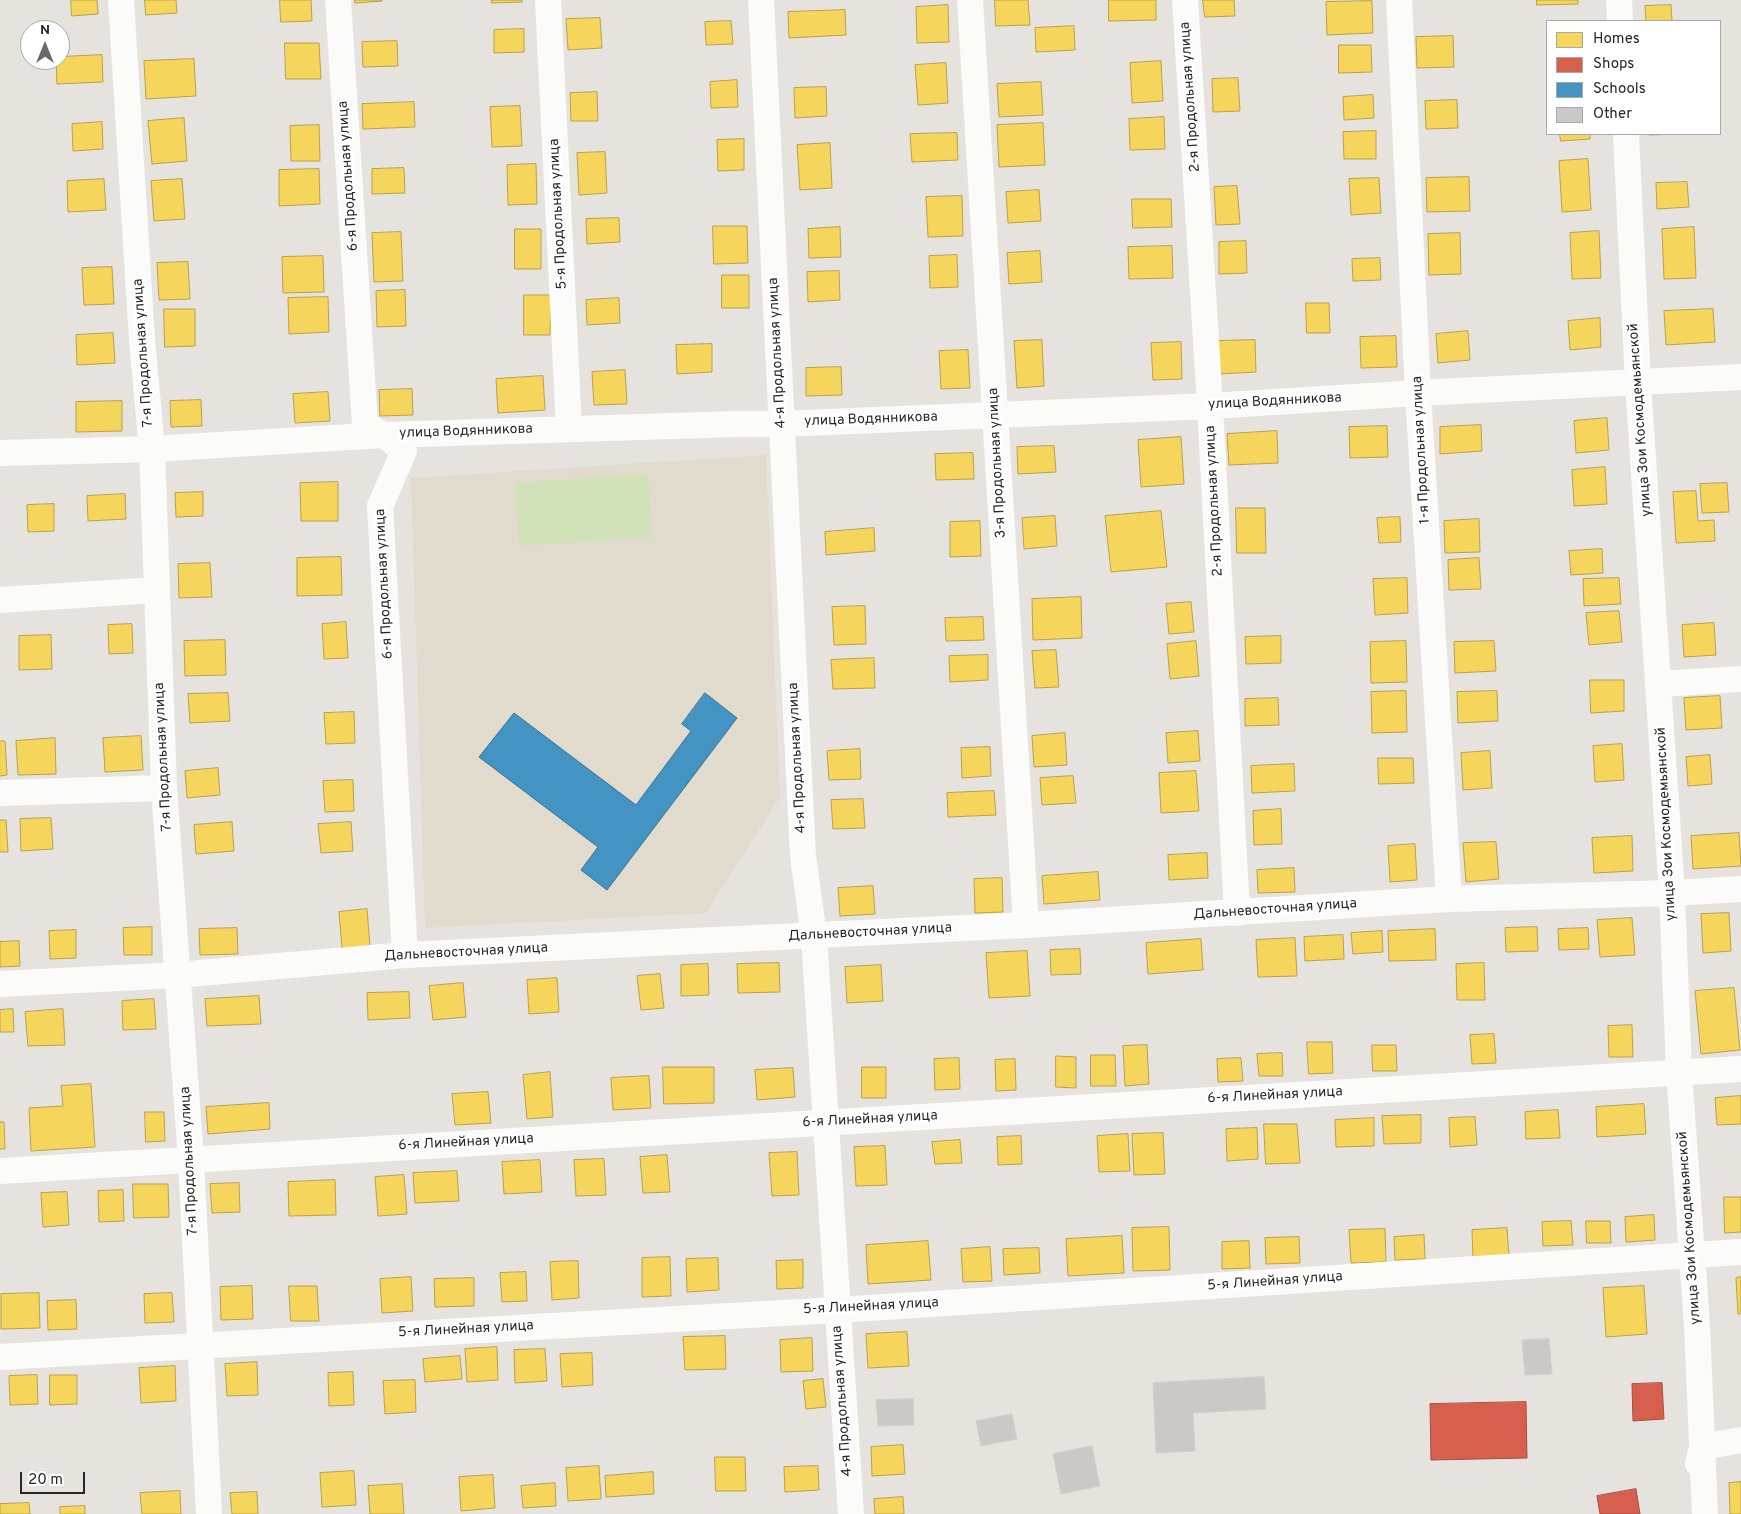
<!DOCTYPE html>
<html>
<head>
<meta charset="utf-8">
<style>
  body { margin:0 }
  #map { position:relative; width:1741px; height:1514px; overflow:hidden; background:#e6e3de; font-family:Overpass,sans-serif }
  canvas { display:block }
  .legend { position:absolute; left:1546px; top:20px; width:175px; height:115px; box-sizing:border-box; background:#fff; border:1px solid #a9a9a9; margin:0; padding:6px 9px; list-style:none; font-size:15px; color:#282828 }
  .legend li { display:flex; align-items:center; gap:10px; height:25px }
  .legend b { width:25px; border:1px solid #a9a9a9 }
  .north { position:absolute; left:20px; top:20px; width:50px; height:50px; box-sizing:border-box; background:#fff; border:1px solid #a9a9a9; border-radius:50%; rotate:0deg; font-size:14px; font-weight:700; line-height:20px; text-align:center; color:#282828 }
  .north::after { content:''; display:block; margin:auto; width:18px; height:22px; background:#6a6968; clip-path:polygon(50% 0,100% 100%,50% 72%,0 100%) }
  .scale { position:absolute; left:20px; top:1472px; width:65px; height:22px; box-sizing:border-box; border:2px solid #282828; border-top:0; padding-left:6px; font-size:15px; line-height:18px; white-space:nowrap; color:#282828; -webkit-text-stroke:4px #fff; paint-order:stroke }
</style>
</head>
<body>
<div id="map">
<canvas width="1741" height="1514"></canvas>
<ul class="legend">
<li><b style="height:14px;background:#f6d55c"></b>Homes</li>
<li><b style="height:14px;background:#d6604d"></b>Shops</li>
<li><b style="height:14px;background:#4393c3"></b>Schools</li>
<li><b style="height:14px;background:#cbc9c5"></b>Other</li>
</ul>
<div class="north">N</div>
<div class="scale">20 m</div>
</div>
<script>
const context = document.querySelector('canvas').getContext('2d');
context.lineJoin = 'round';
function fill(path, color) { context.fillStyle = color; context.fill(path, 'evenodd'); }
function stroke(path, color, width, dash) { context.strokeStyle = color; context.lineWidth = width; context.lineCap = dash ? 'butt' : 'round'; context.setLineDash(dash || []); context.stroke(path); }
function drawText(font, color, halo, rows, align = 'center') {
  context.font = font + ' Overpass,sans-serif'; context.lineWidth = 5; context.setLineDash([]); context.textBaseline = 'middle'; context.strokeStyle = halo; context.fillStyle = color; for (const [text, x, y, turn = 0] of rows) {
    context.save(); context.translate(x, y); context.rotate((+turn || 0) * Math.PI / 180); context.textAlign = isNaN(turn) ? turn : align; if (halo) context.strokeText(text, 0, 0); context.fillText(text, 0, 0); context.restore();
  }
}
const education = new Path2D(`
  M766,455L780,797L706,913L425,928L411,478Z`);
const pitch = new Path2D(`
  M648,474L652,537L519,546L515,483Z`);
const homes = new Path2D(`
  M71,0H97L98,14L72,16Z
  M145,0H176L177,13L146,15Z
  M280,0H311L312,21L281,22Z
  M355,0H382V1L355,3Z
  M492,0H522V2L492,3Z
  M995,0H1028L1030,25L996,26Z
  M1109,0H1156V20L1109,21Z
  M1203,0H1234L1235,16L1205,17Z
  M1537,0H1578V4L1537,5Z
  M1372,1L1373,33L1327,35L1326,2Z
  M948,5L949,42L917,43L916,7Z
  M1671,5L1672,21H1646L1645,6Z
  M845,10L846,35L789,38L788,12Z
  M600,18L602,48L568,50L566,19Z
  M731,21L733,44L706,45L705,22Z
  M1074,26L1075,50L1036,52L1035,28Z
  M524,29V52L494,53V30Z
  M1453,36L1454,67L1417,68L1416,37Z
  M397,41L398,66L363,67L362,42Z
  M285,43H319L321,79H286Z
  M1339,45H1371L1372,72L1339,73Z
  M102,55L103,82L57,84L56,60H60V57Z
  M194,59L196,96L146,99L144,61Z
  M1161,61L1163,101L1132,103L1130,63Z
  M946,63L948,103L918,105L915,65Z
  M1238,78L1240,111L1213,112L1212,79Z
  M737,80L738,107L711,108L710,82Z
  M1041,82L1043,115L999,117L997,84Z
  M826,87L827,116L795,118L794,88Z
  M597,92L598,121H571L570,93Z
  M1373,95L1374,118L1344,120L1343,97Z
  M1457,100L1458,128L1426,129L1425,101Z
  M414,102L415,127L363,129L362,104Z
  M520,106L522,146L492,147L490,107Z
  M1164,117L1165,149L1130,150L1129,119Z
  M184,118L187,161L152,164L148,121Z
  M102,122L103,149L73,151L72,124Z
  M1043,123L1045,165L999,167L997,125Z
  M319,125L320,161H291L290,126Z
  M1376,131V159H1344L1343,132Z
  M957,133L958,160L912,162L910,134Z
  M1560,134H1590V139L1561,141Z
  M1650,134H1678L1650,135Z
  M744,139V170L718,171L717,140Z
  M830,143L832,188L800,190L797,145Z
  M605,152L607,193L579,195L577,153Z
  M1588,159L1591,210L1562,212L1559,161Z
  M536,164L537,204L508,205L507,165Z
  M404,168L405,193L372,194V169Z
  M319,169L320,204L279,206V170Z
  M1469,177L1470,211L1427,212L1426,178Z
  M1379,178L1381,213L1351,215L1349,179Z
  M104,179L106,210L68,212L67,181Z
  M182,179L185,219L154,221L151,181Z
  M1687,182L1689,207L1657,209L1656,183Z
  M1237,186L1240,224L1216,225L1214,187Z
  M1039,190L1041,221L1008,223L1006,192Z
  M962,196L963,236L928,237L926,197Z
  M1132,199H1171L1172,227L1133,228Z
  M619,218L620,242L587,244L586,219Z
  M713,226H747L748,263L714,264Z
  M840,227L841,257L809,258L808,229Z
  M1694,227L1696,278L1664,279L1662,229Z
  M515,229H541V269H515Z
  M1599,231L1601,278L1572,279L1570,233Z
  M401,232L403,281L374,282L372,233Z
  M1460,233L1461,274L1429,275L1428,234Z
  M1246,241L1247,273L1219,274V242Z
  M1172,246L1173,278L1129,279L1128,247Z
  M1040,251L1042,282L1009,284L1007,253Z
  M957,255L958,287L930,288L929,256Z
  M323,256L324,292L283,293L282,257Z
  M1380,258L1381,280L1353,281L1352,259Z
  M188,262L190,299L159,300L157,263Z
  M112,267L114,304L84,305L82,268Z
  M839,271L840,300L808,302L807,272Z
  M722,275H749V308H722Z
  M405,290L406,326L377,327L376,291Z
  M524,295H551L550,335H524Z
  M328,297L329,332L289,334L288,298Z
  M619,298L620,323L587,325L586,300Z
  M1306,303H1329L1330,333H1307Z
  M164,309H195V346L165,347Z
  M1713,309L1715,342L1666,345L1664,311Z
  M1600,318L1601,347L1570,350L1568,321Z
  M1468,331L1470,360L1438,363L1436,334Z
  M113,333L115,363L77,365L76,335Z
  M1396,336L1397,367L1361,368L1360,337Z
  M1042,340L1044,386L1017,388L1014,341Z
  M1255,340L1256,372L1219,374L1218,341Z
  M1181,342L1182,379L1153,380L1151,343Z
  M712,344V372L677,374L676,345Z
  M968,350L970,388L941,389L939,351Z
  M841,367L842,395L806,396V368Z
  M625,370L627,404L594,405L592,372Z
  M543,376L545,410L498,413L496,379Z
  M412,389L413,415L380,416L379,390Z
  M328,392L330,421L295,423L293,394Z
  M201,400L202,426L171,427L170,401Z
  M122,401V431L76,432V402Z
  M1607,418L1609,450L1576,453L1574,421Z
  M1481,425L1482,451L1440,454V427Z
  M1387,426L1388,457L1350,458L1349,427Z
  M1277,431L1278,463L1229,465L1227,434Z
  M1181,437L1184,484L1141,487L1138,440Z
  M1054,446L1056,472L1018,474L1017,447Z
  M973,453L974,479L936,480L935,454Z
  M1605,467L1607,504L1574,506L1572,470Z
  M338,482V521H301L300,483Z
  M1727,483L1729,512L1702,513L1700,484Z
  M1696,491L1698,521L1714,520L1715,541L1676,543L1673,492Z
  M203,492V516L176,517L175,493Z
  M125,494L126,519L88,521L87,496Z
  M54,504V531L28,532L27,505Z
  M1236,508H1265L1266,553H1237Z
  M1161,511L1167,567L1111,572L1105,516Z
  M1055,516L1057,546L1024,549L1022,518Z
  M1400,517L1401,542L1379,543L1377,518Z
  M1479,519L1480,552L1445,553L1444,521Z
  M980,521L981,556L950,557V522Z
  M874,528L875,551L826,555L825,532Z
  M1602,549L1603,573L1571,575L1569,551Z
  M341,557L342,595L297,596V558Z
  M1479,558L1481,589L1449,590L1448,560Z
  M210,563L212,597L179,598L178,564Z
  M1407,578L1408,613L1375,615L1373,579Z
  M1619,578L1621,604L1584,606L1583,579Z
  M1081,597L1082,638L1033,640L1032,599Z
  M1191,602L1194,632L1169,634L1166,604Z
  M865,606L866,644L834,645L832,607Z
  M1619,611L1622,642L1589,645L1586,613Z
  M983,617L984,640L946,641L945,618Z
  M346,622L348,658L324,659L322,624Z
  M1714,623L1716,655L1684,657L1682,625Z
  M132,624L133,653L109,654L108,625Z
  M51,635L52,669L19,670V636Z
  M1281,636V663L1246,664L1245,637Z
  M225,640L226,675L185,676L184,641Z
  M1196,641L1199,676L1170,679L1167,644Z
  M1406,641L1407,682L1371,683L1370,642Z
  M1494,641L1496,671L1455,673L1454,642Z
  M1056,650L1059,687L1035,688L1032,651Z
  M988,655V680L950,682L949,656Z
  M874,658L875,688L833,689L831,660Z
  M1590,680H1624V711L1591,713Z
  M1406,691L1407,732L1372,733L1371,692Z
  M1497,691L1498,721L1458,723L1457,692Z
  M228,693L230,721L190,723L188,694Z
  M1720,696L1722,728L1686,730L1684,698Z
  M1278,698L1279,725L1245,726V699Z
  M354,712L355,743L326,744L324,713Z
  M1198,731L1200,761L1168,763L1166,733Z
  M1065,733L1067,765L1034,767L1032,736Z
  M141,736L143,770L105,772L103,738Z
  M55,738L56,774L18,775L16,741Z
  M0,741H5L7,775L0,776Z
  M1622,744L1624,780L1595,782L1593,746Z
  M990,747L991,776L962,778L961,748Z
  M860,749L861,779L829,780L827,751Z
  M1490,751L1492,788L1463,790L1461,753Z
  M1710,755L1712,784L1688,786L1686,757Z
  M1378,758H1413L1414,783L1379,784Z
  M1294,764L1295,791L1252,793L1251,766Z
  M218,768L220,795L187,798L185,771Z
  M1196,771L1199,811L1161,813L1159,773Z
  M1073,776L1076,803L1042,805L1040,778Z
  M353,780L354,811L325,812L323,781Z
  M994,791L996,815L948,817L947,793Z
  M863,799L865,828L833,829L831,800Z
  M1281,809L1282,844L1254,845L1253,811Z
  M51,818L53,849L21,851L20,819Z
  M0,820H6L8,852H0Z
  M232,822L234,851L196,854L194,825Z
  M351,822L353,851L321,853L318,824Z
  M1739,833L1741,866L1693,869L1691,836Z
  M1632,836L1633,871L1594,873L1592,838Z
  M1496,842L1499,879L1466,882L1463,843Z
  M1415,844L1417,880L1390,882L1388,846Z
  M1207,853L1208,878L1169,880L1168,855Z
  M1294,868L1295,892L1258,893L1257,870Z
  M1098,872L1100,900L1044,904L1042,876Z
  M1002,878L1003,912L975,913L974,879Z
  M873,886L875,914L840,916L838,888Z
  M367,909L370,946L342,948L339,912Z
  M1729,913L1731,951L1703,953L1701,914Z
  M1632,918L1635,955L1600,957L1597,920Z
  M152,927V955H124L123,928Z
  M1537,927L1538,951L1506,952L1505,928Z
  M237,928L238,954L200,955L199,929Z
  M1588,928L1589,949L1559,950L1558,929Z
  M1435,929L1436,960L1389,961L1388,931Z
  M76,930V958L50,959L49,931Z
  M1382,931L1383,952L1353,954L1351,933Z
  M1343,935L1344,959L1305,961L1304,937Z
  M1295,938L1297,976L1258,977L1256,940Z
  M1201,939L1203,970L1148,974L1146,943Z
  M19,941L20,966L0,967V942Z
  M1080,949L1081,974L1051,975L1050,950Z
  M1027,951L1030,996L989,998L986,953Z
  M779,963L780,992L738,993L737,964Z
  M1484,963L1485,1000H1457L1456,964Z
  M708,964L709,995L681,996V965Z
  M881,965L883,1001L847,1003L845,967Z
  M660,974L664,1008L641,1010L637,976Z
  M557,978L559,1012L529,1014L527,980Z
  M463,983L466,1017L433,1020L429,986Z
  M1734,988L1740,1050L1701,1054L1695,991Z
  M409,992L410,1018L368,1020L367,993Z
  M259,996L261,1024L207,1026L205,999Z
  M154,999L156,1029L123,1030L122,1001Z
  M13,1009L14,1032H0V1010Z
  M63,1009L65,1045L28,1046L25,1012Z
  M1632,1025L1633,1057H1609L1608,1026Z
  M1494,1034L1496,1063L1472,1064L1470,1035Z
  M1307,1042H1332L1333,1073L1309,1074Z
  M1147,1045L1149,1084L1125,1086L1123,1046Z
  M1372,1045H1396L1397,1071H1373Z
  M1282,1053L1283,1076H1259L1257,1054Z
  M1091,1055H1115L1116,1086H1091Z
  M1056,1056L1076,1057V1088L1056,1087Z
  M959,1058L960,1089L935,1090L934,1059Z
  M1241,1058L1243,1081L1218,1082L1217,1059Z
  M1015,1059L1016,1090L996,1091L995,1060Z
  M663,1067H714V1103L664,1104Z
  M862,1067H886V1098H862Z
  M793,1068L795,1097L757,1100L755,1070Z
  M550,1072L553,1117L527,1119L523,1075Z
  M649,1076L651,1108L613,1110L611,1078Z
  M91,1084L95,1147L31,1151L29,1108L63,1106L61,1086Z
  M488,1092L491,1123L455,1125L452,1094Z
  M1741,1096V1124L1717,1125L1715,1098Z
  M269,1103L270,1129L208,1134L206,1107Z
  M1644,1104L1646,1134L1597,1137L1596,1107Z
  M1558,1110L1560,1138L1526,1139L1525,1112Z
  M145,1112H164L165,1141L146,1142Z
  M1421,1115V1143L1384,1144L1382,1116Z
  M1475,1117L1477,1145L1450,1147L1449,1118Z
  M1374,1118V1146L1336,1147L1335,1120Z
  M0,1122H4L5,1149H0Z
  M1264,1124H1297L1300,1163L1266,1164Z
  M1257,1128L1258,1159L1227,1161L1226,1129Z
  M1163,1133L1165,1174L1134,1175L1132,1134Z
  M1128,1134L1130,1171L1099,1172L1097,1136Z
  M1021,1136L1022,1164L998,1165L997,1137Z
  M960,1140L962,1163L935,1164L932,1142Z
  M885,1146L887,1185L856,1186L854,1147Z
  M797,1152L799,1195L772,1196L769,1153Z
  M667,1155L670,1192L643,1193L640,1157Z
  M604,1159L606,1195L576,1196L574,1160Z
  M540,1160L542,1192L504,1194L502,1162Z
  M457,1171L459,1201L415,1203L413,1173Z
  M404,1175L407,1214L378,1216L375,1177Z
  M335,1180L336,1215L289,1216L288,1182Z
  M239,1183L240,1212L212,1213L210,1184Z
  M133,1184H168L169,1217L134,1218Z
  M123,1190L124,1221L99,1222L98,1191Z
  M67,1192L69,1225L43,1227L41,1193Z
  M1724,1197H1741V1232L1725,1233Z
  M1654,1215L1655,1240L1626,1242L1625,1217Z
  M1571,1221L1573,1245L1543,1246L1542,1222Z
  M1586,1221H1610L1611,1243H1587Z
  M1169,1227L1170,1270L1133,1271L1132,1228Z
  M1507,1228L1509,1256L1473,1258L1472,1230Z
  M1385,1229L1386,1262L1351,1263L1349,1230Z
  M1424,1235L1425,1259L1395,1260L1394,1237Z
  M1122,1236L1124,1273L1068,1276L1066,1239Z
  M1299,1237L1300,1263L1266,1264L1265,1238Z
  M928,1241L931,1280L868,1284L866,1245Z
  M1249,1241L1250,1268L1222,1269V1242Z
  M990,1247L992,1281L963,1282L961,1249Z
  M1039,1248L1040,1273L1004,1275L1003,1249Z
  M670,1257L671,1296L642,1297V1258Z
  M718,1258L719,1290L687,1292L686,1259Z
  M803,1260V1288L777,1289L776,1261Z
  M578,1261L579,1298L552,1300L550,1262Z
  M526,1272L527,1301L502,1302L500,1273Z
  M411,1277L413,1311L382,1313L380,1279Z
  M1741,1277V1314H1738L1736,1278Z
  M474,1278V1306L435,1307L434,1279Z
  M252,1286L253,1319L221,1320L220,1287Z
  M289,1286H317L319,1321H291Z
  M1644,1286L1647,1334L1606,1337L1603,1288Z
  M39,1293L40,1328L1,1329V1294Z
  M172,1293L174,1322L145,1323L144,1294Z
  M76,1300L77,1329L48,1330L47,1301Z
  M907,1332L909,1366L868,1368L866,1334Z
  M725,1336L726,1369L685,1370L683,1337Z
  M812,1338L813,1371L781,1372L780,1340Z
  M497,1347L498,1380L467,1382L465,1349Z
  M545,1349L547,1381L515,1383L514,1350Z
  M592,1353L593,1385L562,1387L560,1354Z
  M460,1356L462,1379L425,1382L423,1359Z
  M257,1362L258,1395L227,1396L225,1364Z
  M175,1366L176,1401L141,1403L139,1368Z
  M353,1372L354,1405L329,1406L328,1373Z
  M37,1375L38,1404L10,1405L9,1376Z
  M50,1375H77V1404L50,1405Z
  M823,1379L826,1407L806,1409L803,1381Z
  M415,1380L416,1412L385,1414L383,1381Z
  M903,1445L905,1474L872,1476L871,1447Z
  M715,1457H745L746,1491H716Z
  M599,1466L601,1499L568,1501L566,1468Z
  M818,1466L819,1490L785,1492L784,1467Z
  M354,1471L356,1505L322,1507L320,1473Z
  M653,1472L654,1494L606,1497L605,1476Z
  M493,1475L495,1508L461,1511L459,1477Z
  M1741,1482V1514H1730L1729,1483Z
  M555,1483L556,1506L523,1508L521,1486Z
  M402,1484L404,1514H370L368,1486Z
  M180,1491L181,1514H142L140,1493Z
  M257,1492L258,1514H232L230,1493Z
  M903,1497L904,1514H875L874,1499Z
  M29,1503L30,1514H0V1504Z
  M85,1506V1514H60V1507Z`);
const shops = new Path2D(`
  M1662,1383L1664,1419L1633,1421L1632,1384Z
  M1526,1402L1527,1458L1431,1460L1430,1404Z
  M1636,1489L1640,1514H1600L1597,1496Z`);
const schools = new Path2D(`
  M705,693L737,718L607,890L581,870L598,847L479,757L514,713L636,805L691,731L682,724Z`);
const building = new Path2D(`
  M1549,1339L1552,1374L1525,1375L1522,1340Z
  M1264,1377L1266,1409L1193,1413L1195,1451L1156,1453L1153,1383Z
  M913,1399L914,1425L878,1426L876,1400Z
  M1012,1414L1017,1439L981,1446L976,1421Z
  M1092,1446L1100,1486L1061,1494L1053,1454Z`);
const street = new Path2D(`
  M121,0L142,340L152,449L164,788L191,1160L209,1514
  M338,0L365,425L384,435L404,451L380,506L405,955
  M548,0L569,429
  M761,0L803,856L814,937L851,1514
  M970,0L1026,925
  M1185,0L1210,406L1237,913
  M1399,0L1418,393L1449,899
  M1619,0L1620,21
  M1626,134L1638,383L1672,893L1679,1072L1697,1326L1705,1514
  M0,453L152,449L384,435L736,424H781L1210,406L1418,393L1741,377
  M0,600L157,590
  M1659,684L1741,679
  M0,793L164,788
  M0,984L177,975L405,955L1026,925L1449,899L1672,893L1741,889
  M0,1171L1741,1069
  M0,1357L837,1310L1741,1252
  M1698,1464L1702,1447L1741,1440`);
const streetNames = [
  ["2-я Продольная улица",1191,97,-94],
  ["6-я Продольная улица",349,176,-94],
  ["5-я Продольная улица",559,214,-93],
  ["7-я Продольная улица",144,353,-94],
  ["4-я Продольная улица",778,353,-93],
  ["улица Водянникова",1275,402,-3],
  ["улица Водянникова",871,420,-2],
  ["улица Зои Космодемьянской",1641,420,-94],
  ["улица Водянникова",466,432,-2],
  ["1-я Продольная улица",1422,450,-93],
  ["3-я Продольная улица",998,463,-93],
  ["2-я Продольная улица",1215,501,-93],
  ["6-я Продольная улица",385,584,-93],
  ["7-я Продольная улица",164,757,-93],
  ["4-я Продольная улица",798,758,-93],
  ["улица Зои Космодемьянской",1667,824,-93],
  ["Дальневосточная улица",1275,910,-4],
  ["Дальневосточная улица",870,933,-3],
  ["Дальневосточная улица",466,953,-3],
  ["6-я Линейная улица",1275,1096,-3],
  ["6-я Линейная улица",870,1120,-3],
  ["6-я Линейная улица",466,1143,-3],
  ["7-я Продольная улица",190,1161,-93],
  ["улица Зои Космодемьянской",1690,1228,-94],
  ["5-я Линейная улица",1275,1282,-4],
  ["5-я Линейная улица",871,1307,-3],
  ["5-я Линейная улица",466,1330,-3],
  ["4-я Продольная улица",843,1401,-94]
];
fill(education, '#e0dbcd');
fill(pitch, '#d1e2b8');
fill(homes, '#f6d55c');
stroke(homes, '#b8a14c', 1);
fill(shops, '#d6604d');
stroke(shops, '#a24f42', 1);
fill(schools, '#4393c3');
stroke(schools, '#3b7394', 1);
fill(building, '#cbc9c5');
stroke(building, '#d1cfca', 1);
stroke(street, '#fbfbfa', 26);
drawText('14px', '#282828', '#fff', streetNames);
</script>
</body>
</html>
